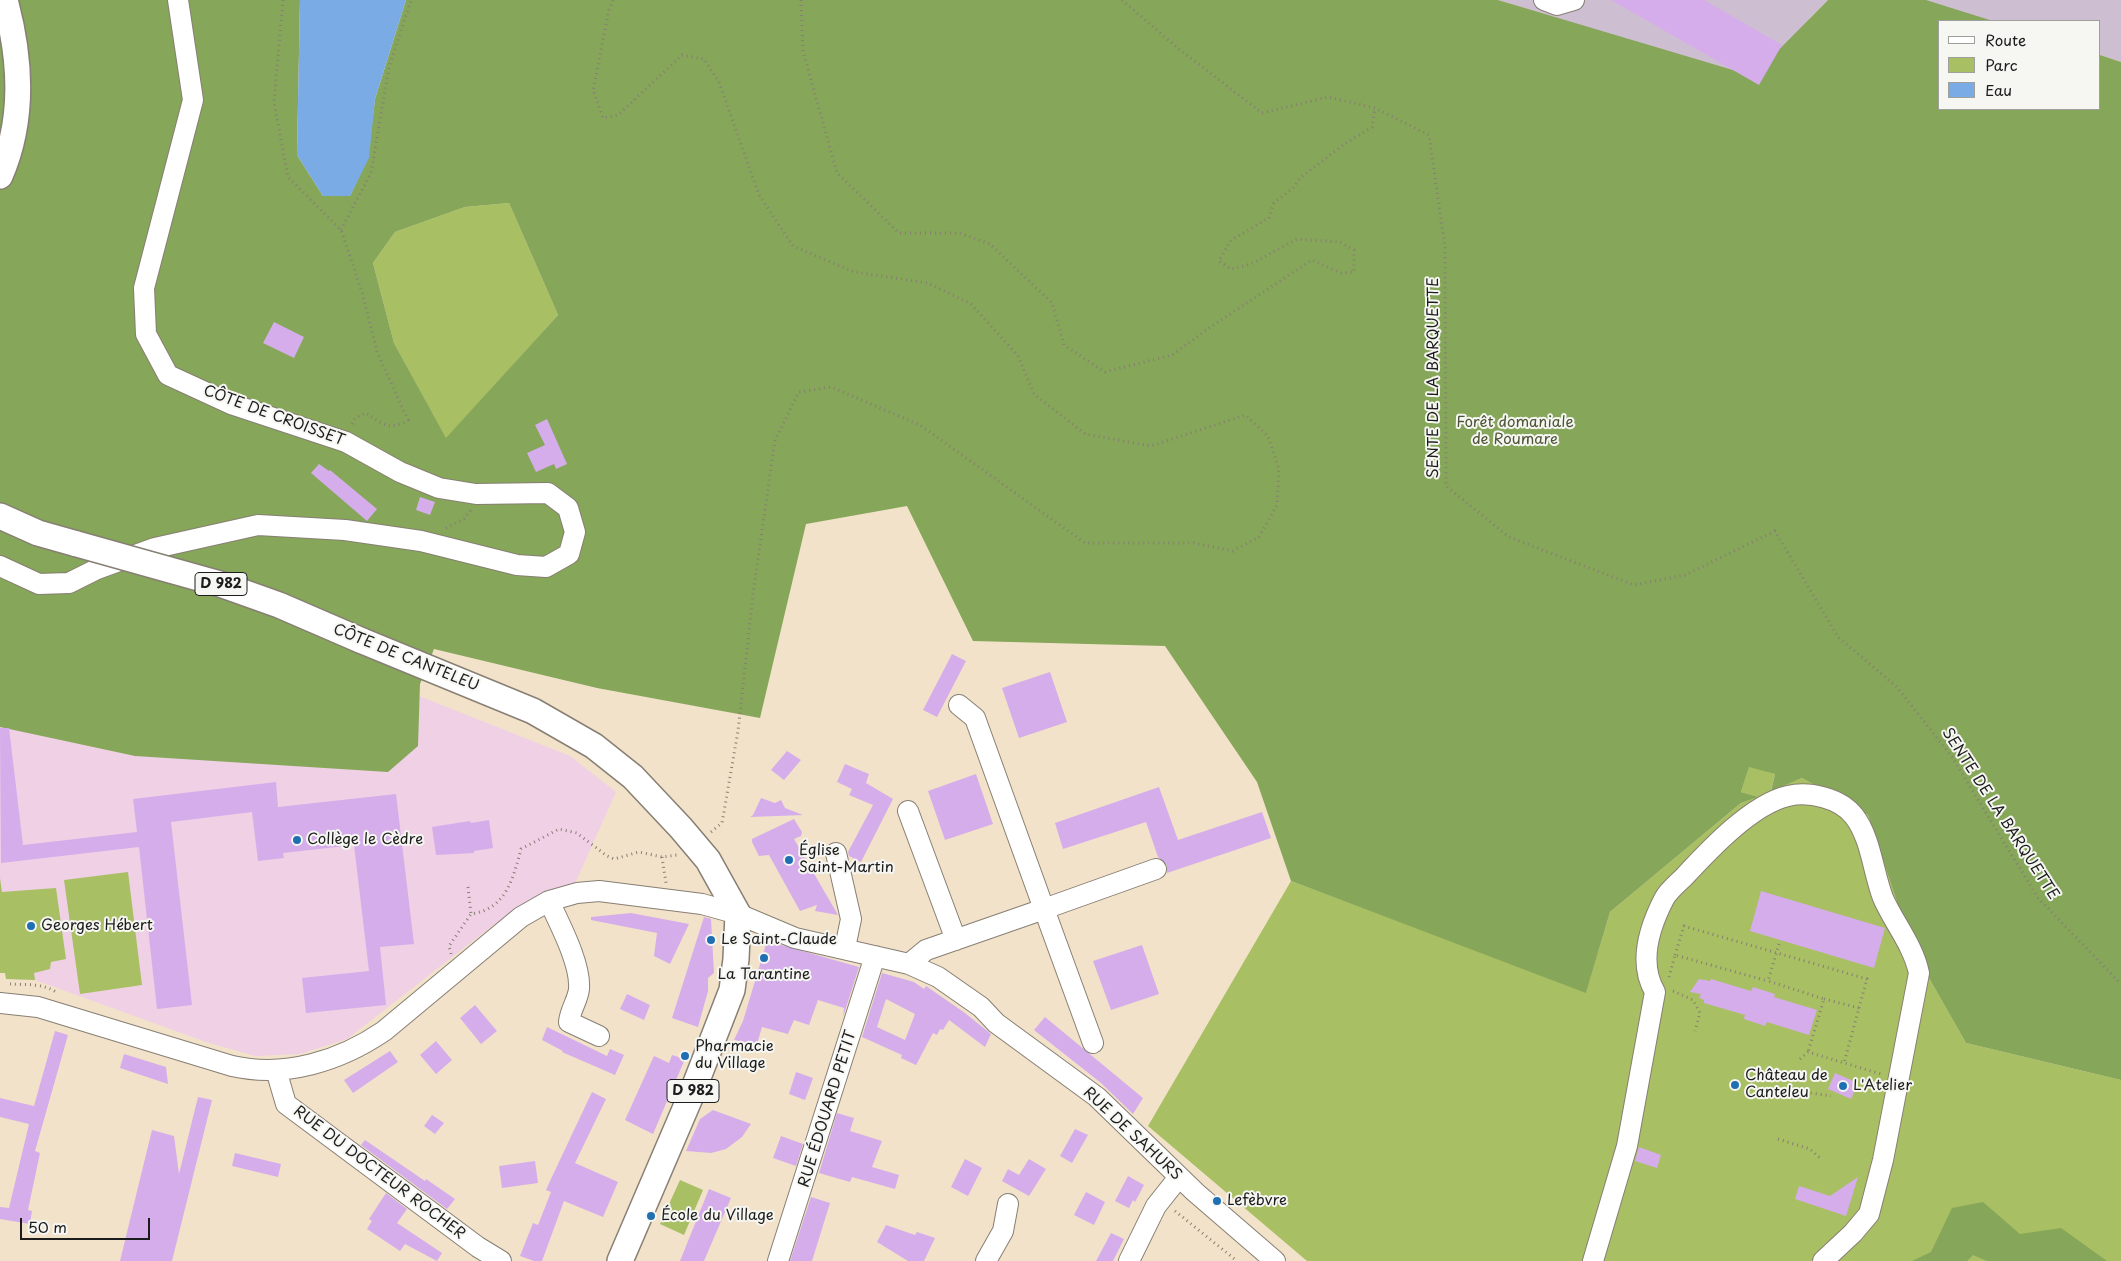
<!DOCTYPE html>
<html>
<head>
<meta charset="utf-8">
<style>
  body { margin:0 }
  #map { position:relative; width:2121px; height:1261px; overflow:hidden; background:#f2e2ca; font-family:"Playpen Sans",sans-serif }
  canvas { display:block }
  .legend { position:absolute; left:1938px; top:20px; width:162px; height:90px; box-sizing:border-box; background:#f6f6f2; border:1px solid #9f9f9c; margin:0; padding:6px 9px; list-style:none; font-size:15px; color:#1c1c1c }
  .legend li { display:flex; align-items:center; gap:10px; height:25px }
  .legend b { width:25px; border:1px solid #9f9f9c }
  .scale { position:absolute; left:20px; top:1218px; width:130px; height:22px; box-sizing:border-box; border:2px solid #1c1c1c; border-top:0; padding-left:6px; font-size:15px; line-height:18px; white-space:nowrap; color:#1c1c1c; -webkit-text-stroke:4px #f6f6f2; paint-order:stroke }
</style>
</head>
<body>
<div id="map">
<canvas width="2121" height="1261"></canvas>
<ul class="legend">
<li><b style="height:6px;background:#fff"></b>Route</li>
<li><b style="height:14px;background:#a9bf63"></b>Parc</li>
<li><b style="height:14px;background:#7aabe5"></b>Eau</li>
</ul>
<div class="scale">50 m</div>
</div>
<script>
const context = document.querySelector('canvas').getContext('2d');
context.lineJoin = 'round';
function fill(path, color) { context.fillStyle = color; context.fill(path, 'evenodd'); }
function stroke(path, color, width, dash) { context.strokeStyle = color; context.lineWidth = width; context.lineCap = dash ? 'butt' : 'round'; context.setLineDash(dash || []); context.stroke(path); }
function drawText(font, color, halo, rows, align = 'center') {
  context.font = font + ' "Playpen Sans",sans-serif'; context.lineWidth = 4; context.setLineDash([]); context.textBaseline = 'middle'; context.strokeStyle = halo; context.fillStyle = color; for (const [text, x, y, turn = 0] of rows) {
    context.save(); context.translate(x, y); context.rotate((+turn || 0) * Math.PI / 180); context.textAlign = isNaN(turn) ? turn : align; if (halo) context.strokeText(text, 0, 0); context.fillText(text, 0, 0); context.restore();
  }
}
const built = new Path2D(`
  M399,688L570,756L616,792L573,888L496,923L347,1039L300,1054L255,1056L206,1042L35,980L6,979L5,973H0V690Z`);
const industrial = new Path2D(`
  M1498,0H1828L1810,18L1766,82Z
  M1880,0H2121V62L2100,55V21H1993Z`);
const green = new Path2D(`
  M509,203L558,315L446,439L394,343L373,263L395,232L465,207Z
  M1749,766L1775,774L1771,790L1802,778L1868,815L1913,950L1966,1043L2121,1080V1261H1307L1148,1126L1291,881L1586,992L1610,912L1741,803L1757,797L1741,792Z
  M128,872L142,985L80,994L64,880Z
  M0,878L2,892L56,888L66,959L51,962L50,969L34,973L35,980L6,979L5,973H0Z
  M680,1180L703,1190L684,1235L660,1224Z`);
const forest = new Path2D(`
  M0,0H300L297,155L323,196H350L368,158L375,99L406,0H1498L1753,76L1828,0H1926L1993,21H1940V109H2100V55L2121,62V1080L1966,1043L1913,950L1868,815L1802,778L1771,791L1775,774L1749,767L1741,792L1758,797L1741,803L1610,912L1586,993L1291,881L1257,782L1165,646L973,641L907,506L806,524L760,718L597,688L434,649L420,684L418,746L388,772L135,756L0,727ZM509,203L558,315L446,438L394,343L373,263L395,232L465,207Z
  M1983,1202L2020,1234L2061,1228L2107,1261H1987L1973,1255L1967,1261H1912L1931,1252L1952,1208Z`);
const water = new Path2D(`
  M300,0H406L375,99L369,158L350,196H323L297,155Z`);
const building = new Path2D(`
  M1611,0H1704L1782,45L1759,85Z
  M274,322L304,337L294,358L263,343Z
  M547,419L567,464L556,469L554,464L536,472L527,453L545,445L535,425Z
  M319,464L329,471L330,470L377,509L367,521L311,473Z
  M420,497L435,502L430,515L416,510Z
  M952,654L966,661L937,717L923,710Z
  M1050,672L1067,722L1019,738L1002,688Z
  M0,728H9L23,845L137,832L133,799L276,782L278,807L396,794L414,944L380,947L386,1005L306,1013L302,978L369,971L354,845L283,853L284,858L258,861L252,812L171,822L192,1005L157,1009L139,847L1,863Z
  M787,751L801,760L784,780L771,770Z
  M845,764L869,774L866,783L893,799L861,862L849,856L848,852L873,805L849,795L852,789L837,782Z
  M976,774L993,824L945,840L928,791Z
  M1159,787L1178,840L1262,812L1271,838L1167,873V865L1158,857L1146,822L1063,849L1055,823Z
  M761,798L775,803L781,800L785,808L803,815L750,817L753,815Z
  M794,819L802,832L801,836L794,839L838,915L815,911L817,905L800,911L769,855L759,856L752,842V839Z
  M489,820L493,848L474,851V853L436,855L432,827L470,821L471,823Z
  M1761,891L1885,928L1874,968L1750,931Z
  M631,913L689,924L670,964L654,956L657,933L591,920V917Z
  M704,917L711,919L714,973L708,978V991L698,1027L672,1018Z
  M767,941L859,967L843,1017L844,1008L818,1000L809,1025L794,1020L788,1034L762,1027L757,1044L734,1040L743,1021Z
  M1142,945L1159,994L1111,1010L1093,961Z
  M882,973L914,982L924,989L926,986L965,1013L991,1034L985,1047L949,1020L943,1030L940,1029L937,1035L933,1033L916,1065L901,1058L902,1055L862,1037ZM886,999L915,1014L905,1040L877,1027Z
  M1699,979L1710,981L1711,979L1751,991L1753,987L1775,994L1774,997L1817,1010L1809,1035L1767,1022L1765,1026L1744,1019L1745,1015L1704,1003V1000L1699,998L1701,994L1690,992Z
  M627,994L650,1005L644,1020L620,1009Z
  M475,1005L497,1031L481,1044L460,1018Z
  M1045,1017L1143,1098L1133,1114L1101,1083L1034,1030Z
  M547,1027L607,1056L610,1049L624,1055L615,1075L562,1052L563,1051L542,1040Z
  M55,1031L68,1035L35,1151L40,1153L28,1210L32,1211L30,1224L0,1219V1207L9,1208L29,1124L0,1117V1098L34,1106Z
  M436,1041L452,1060L436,1074L420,1055Z
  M390,1051L398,1062L353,1093L344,1080Z
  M124,1054L166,1067L168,1084L120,1068Z
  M672,1055L685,1059L653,1134L625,1120L654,1056L669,1063Z
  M796,1072L813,1078L805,1100L789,1094Z
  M1835,1073L1858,1083L1851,1099L1828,1089Z
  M592,1092L606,1099L575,1163L618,1182L603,1217L564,1201L542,1261H534L520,1256L533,1223L538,1225L551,1192L546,1190L550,1181Z
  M198,1097L212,1100L172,1261H120L152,1130L174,1136L179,1174Z
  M713,1110L751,1124L742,1137L726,1149L711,1153L686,1151L700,1119Z
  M837,1113L854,1118L850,1131L882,1141L872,1167L899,1175L895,1189L852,1177L850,1182L819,1173Z
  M432,1115L444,1123L435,1134L424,1126Z
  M1075,1129L1088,1135L1072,1163L1060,1156Z
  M781,1136L803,1144L796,1166L773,1158Z
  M365,1140L425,1181L426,1179L455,1199L447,1209L361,1145Z
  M1639,1147L1661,1155L1657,1168L1635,1161Z
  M235,1153L281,1164L278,1177L232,1166Z
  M965,1159L982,1168L968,1196L951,1187Z
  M1029,1159L1046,1169L1029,1196L1002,1181L1008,1169L1019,1175Z
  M535,1161L538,1183L502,1188L499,1166Z
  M1128,1176L1144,1185L1135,1202L1133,1200L1129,1208L1115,1201Z
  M1858,1177L1846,1216L1795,1199L1799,1186L1830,1196Z
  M709,1189L731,1198L704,1261H680Z
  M1086,1192L1105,1202L1094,1225L1074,1215Z
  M386,1193L407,1209L397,1223L442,1253L437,1261L405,1244L400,1251L367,1229L372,1221L369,1219Z
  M811,1197L830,1203L812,1261H790Z
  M886,1225L915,1235L917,1232L935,1238L924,1261H908L877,1242Z
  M1111,1233L1124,1239L1113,1261H1096Z`);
const path = new Path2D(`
  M283,0L274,102L288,177L341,230L362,292L377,352L408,420C389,431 383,425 366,413L355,418L352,425
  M613,0L609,10L593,90L603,118L618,115L682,55L704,59L719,82L759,195L793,246L854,272L928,283L971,304L1018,356L1034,394L1085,434L1151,446L1245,415L1268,436L1279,469L1277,505L1259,537L1233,551L1194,543H1085L920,425L831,387L799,392L775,440L754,586L738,731L722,823L711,832
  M801,0L803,51L837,173L899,233H959L990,244L1052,303L1064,345L1105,372L1172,355L1212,326L1312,260L1341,273L1354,272V250L1340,242L1297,239L1251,264L1231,269L1219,261L1231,240L1269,218L1274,203L1293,188L1300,178L1342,146L1372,127L1375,108
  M1122,0L1179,49L1262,113L1328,97L1375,108L1429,135L1445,247L1446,486L1509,537L1634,585L1685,575L1775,531L1838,637L1897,687L1952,757L2038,898L2121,984
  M341,230L371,173L389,67L411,0
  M446,528L464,519L471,510
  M662,857L666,883
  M468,887L471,914
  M1779,944L1768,981L1824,999L1808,1052
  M451,954L449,946L471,914C506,909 513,879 521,849L559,829L577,833L607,856L614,859L639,852L662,857L677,855
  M1675,955L1684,926L1867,979L1859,1008
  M1669,977L1675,955L1768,981
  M10,984C25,985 45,983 57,993
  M1673,991L1693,1000L1700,1013L1695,1031
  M1824,999L1859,1008L1844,1063
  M1800,1059L1808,1052L1881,1074
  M1791,1090L1831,1096
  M1778,1139L1810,1149L1821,1159
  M1175,1211L1237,1261`);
const minor = new Path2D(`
  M1544,0L1557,5L1574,0
  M0,566L39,584L69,583L97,569L155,548L258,525L345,530L421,541L517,565L546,567L569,554L575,532L568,508L548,493L476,494L439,488L400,472L346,442L231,404L168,375L146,334L144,288L193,100L178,0
  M908,811L956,940
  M836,853L851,919L845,948
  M549,901C560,925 581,964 579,989C578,1000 570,1010 569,1022L599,1036
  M909,964L926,950L1044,909L975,718L959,705
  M0,1003L38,1007L232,1066C286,1078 340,1061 384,1031L521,917L549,901L577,893L599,891L702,904L738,914L795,938L909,964L938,977L981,1007L996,1023L1097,1097L1195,1192L1275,1261
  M1093,1043L1044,909L1156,869
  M276,1070L286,1104L478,1247L501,1261
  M778,1261L875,956
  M986,1261L1003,1231L1008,1204
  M1129,1261L1156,1206L1179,1177
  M1593,1261L1627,1146L1655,992C1638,963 1649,928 1664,899C1668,891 1678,883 1684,877C1709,850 1752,804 1788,796C1809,791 1840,798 1854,816C1871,838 1873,872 1883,898C1894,923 1913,945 1919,973L1883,1160L1869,1214L1853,1233L1823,1261`);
const major = new Path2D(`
  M0,176C25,119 21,59 5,0
  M0,516L38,533L77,544
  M360,640L533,711L594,746L633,777L681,828L708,860L738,914L736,959L732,990L692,1093L620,1261`);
const majorBridge = new Path2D(`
  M77,544L220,584L279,605L360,640`);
const markers = [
  [297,840,5,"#1f6fb2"],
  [789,860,5,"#1f6fb2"],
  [31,926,5,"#1f6fb2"],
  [711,940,5,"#1f6fb2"],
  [764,958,5,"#1f6fb2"],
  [685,1056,5,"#1f6fb2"],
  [1735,1085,5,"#1f6fb2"],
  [1843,1086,5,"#1f6fb2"],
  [1217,1201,5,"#1f6fb2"],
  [651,1216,5,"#1f6fb2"]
];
const shields = [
  [221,584,52],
  [693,1091,52]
];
const shieldNames = [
  ["D 982",221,584],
  ["D 982",693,1091]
];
const streetNames = [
  ["SENTE DE LA BARQUETTE",1434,378,-90],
  ["CÔTE DE CROISSET",274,416,20],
  ["CÔTE DE CANTELEU",406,658,22],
  ["SENTE DE LA BARQUETTE",2000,814,57],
  ["RUE ÉDOUARD PETIT",828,1109,-73],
  ["RUE DE SAHURS",1132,1134,43],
  ["RUE DU DOCTEUR ROCHER",379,1173,37]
];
const parkNames = [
  ["Forêt domaniale",1515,423],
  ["de Roumare",1515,440]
];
const poiNames = [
  ["Collège le Cèdre",307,840],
  ["Église",799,851],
  ["Saint-Martin",799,868],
  ["Georges Hébert",41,926],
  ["Le Saint-Claude",721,940],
  ["La Tarantine",764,975,"center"],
  ["Pharmacie",695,1047],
  ["du Village",695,1064],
  ["Château de",1745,1076],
  ["Canteleu",1745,1093],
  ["L'Atelier",1853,1086],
  ["Lefèbvre",1227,1201],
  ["École du Village",661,1216]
];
fill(built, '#f0d0e5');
fill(industrial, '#cebed2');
fill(green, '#a9bf63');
fill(forest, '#86a659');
fill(water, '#7aabe5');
fill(building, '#d5adea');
stroke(minor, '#877f73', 22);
stroke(major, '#877f73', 28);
stroke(path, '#877f73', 3, [1, 4]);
stroke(minor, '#fff', 20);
stroke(major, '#fff', 25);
stroke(majorBridge, '#877f73', 28, []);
stroke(majorBridge, '#fff', 25);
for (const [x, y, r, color] of markers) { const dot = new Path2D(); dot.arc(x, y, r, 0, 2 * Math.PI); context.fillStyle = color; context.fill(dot); stroke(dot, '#f6f6f2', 2); }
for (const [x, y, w] of shields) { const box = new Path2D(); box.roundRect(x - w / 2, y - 11.5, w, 23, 4); context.fillStyle = '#f6f6f2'; context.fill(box); stroke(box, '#1c1c1c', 1); }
drawText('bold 14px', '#1c1c1c', null, shieldNames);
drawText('15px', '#1c1c1c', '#f6f6f2', streetNames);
drawText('15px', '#4d5535', '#f6f6f2', parkNames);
drawText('15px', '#1c1c1c', '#f6f6f2', poiNames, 'left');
</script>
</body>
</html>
